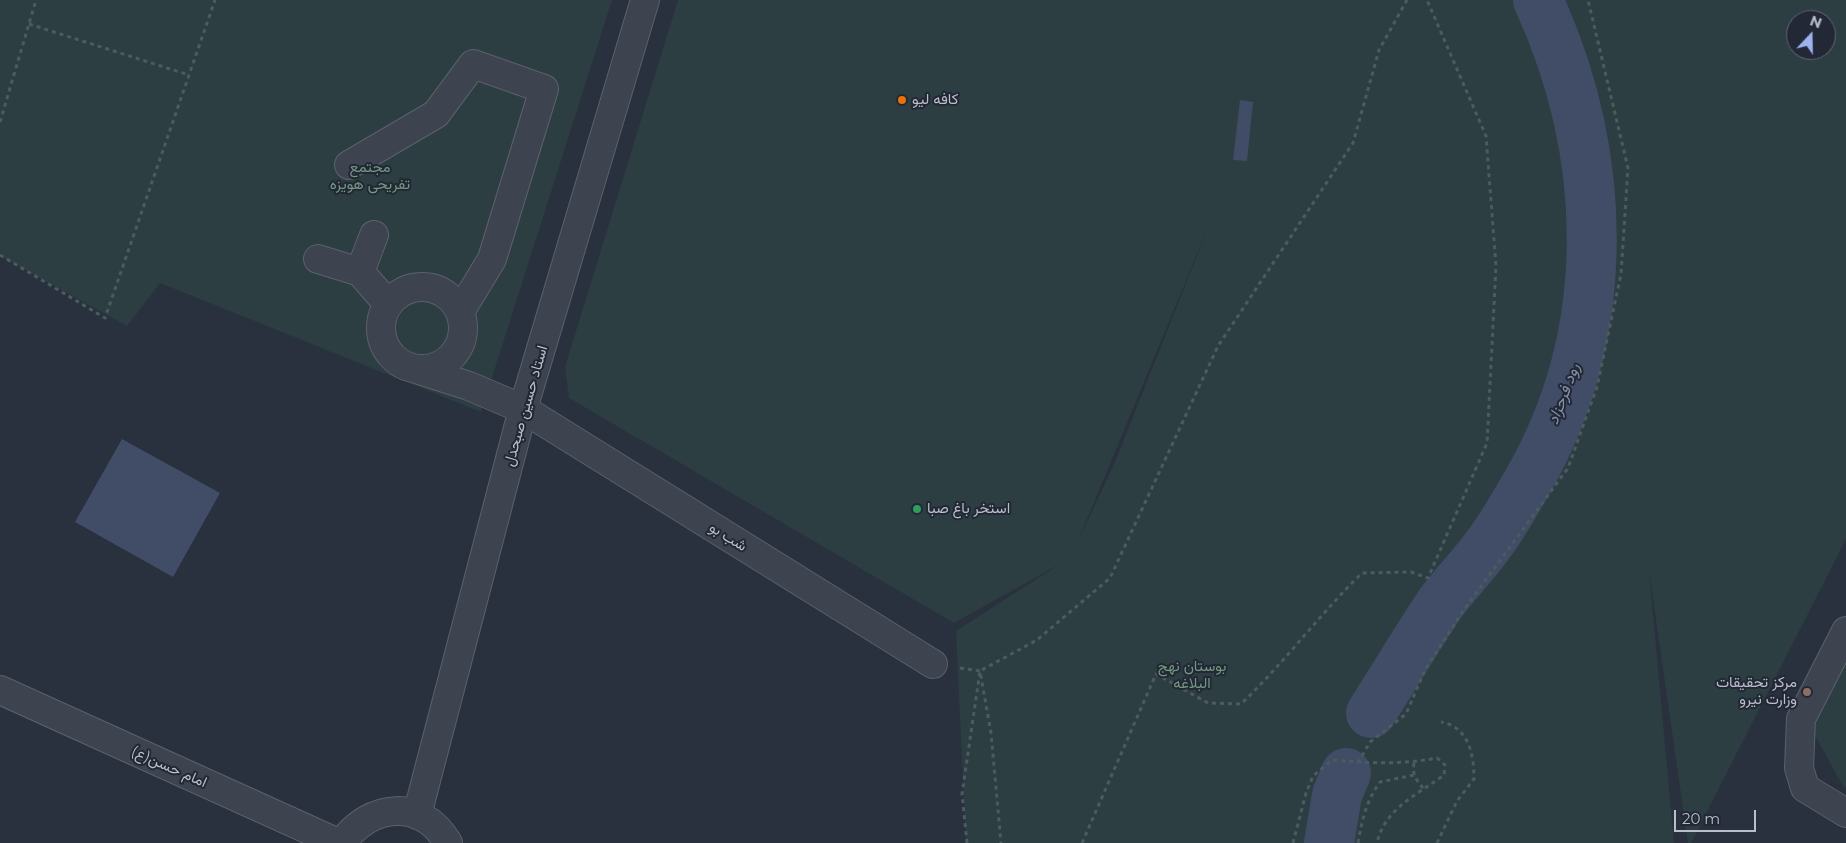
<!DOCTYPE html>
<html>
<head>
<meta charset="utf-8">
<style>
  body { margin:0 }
  #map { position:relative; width:1846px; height:843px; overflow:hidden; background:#29313f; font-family:Montserrat,sans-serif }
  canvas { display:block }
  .north { position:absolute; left:1786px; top:10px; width:50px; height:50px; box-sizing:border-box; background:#222835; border:1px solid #5f6471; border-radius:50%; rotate:21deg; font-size:14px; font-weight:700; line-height:20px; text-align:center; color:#babeca }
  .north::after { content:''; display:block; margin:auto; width:18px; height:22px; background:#9cb3ed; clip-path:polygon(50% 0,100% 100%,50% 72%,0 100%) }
  .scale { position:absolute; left:1674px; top:810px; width:82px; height:22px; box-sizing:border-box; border:2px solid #babeca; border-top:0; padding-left:6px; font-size:15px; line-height:18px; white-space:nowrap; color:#babeca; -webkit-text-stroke:4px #222835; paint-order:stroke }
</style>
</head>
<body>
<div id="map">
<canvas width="1846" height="843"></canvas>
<div class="north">N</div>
<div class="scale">20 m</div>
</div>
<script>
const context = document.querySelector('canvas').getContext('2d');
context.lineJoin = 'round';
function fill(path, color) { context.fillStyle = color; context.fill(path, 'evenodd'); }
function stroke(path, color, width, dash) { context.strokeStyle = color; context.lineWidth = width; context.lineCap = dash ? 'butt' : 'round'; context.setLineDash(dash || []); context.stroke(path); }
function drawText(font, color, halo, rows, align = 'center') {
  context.font = font + ' Montserrat,Vazirmatn,sans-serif'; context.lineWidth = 4; context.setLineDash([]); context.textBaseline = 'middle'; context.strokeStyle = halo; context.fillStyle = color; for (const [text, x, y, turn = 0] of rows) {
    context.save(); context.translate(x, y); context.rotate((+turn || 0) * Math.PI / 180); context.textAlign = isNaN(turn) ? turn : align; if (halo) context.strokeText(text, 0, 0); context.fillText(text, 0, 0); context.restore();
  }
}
const green = new Path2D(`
  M0,0H612L481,412L160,283L127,326L0,256Z
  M678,0H1846V539L1691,843H1688L1649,571L1674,843H966L956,631L1060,564L954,623L569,398L565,367ZM1796,20H1826V50H1796ZM1210,223L1115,462L1078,541Z
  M1846,656V787L1843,786L1812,730Z`);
const water = new Path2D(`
  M1240,100L1253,102L1247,161L1233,160Z
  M122,439L220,493L173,577L75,522Z`);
const river = new Path2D(`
  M1371,713C1394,677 1416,640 1440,604C1454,585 1471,568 1485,549C1501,529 1514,505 1527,483C1614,333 1609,155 1538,0
  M1329,843L1337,795L1346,773`);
const path = new Path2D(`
  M29,24L189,75
  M0,122L36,0
  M0,255L105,318L215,0
  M960,668L980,671L991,733L1001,843
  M1358,763L1370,742L1406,714L1425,670L1463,611L1568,468L1597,387L1621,274L1628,168L1588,0
  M1414,763C1412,775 1416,780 1424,789
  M967,843L962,794L980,671L1037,640L1110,578L1218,346L1353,143L1379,50L1407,0
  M1082,843L1156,674L1208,703L1241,704C1284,663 1319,615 1362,573L1411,572L1428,578L1487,443L1496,266L1486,136L1427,0
  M1293,843L1306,793L1313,776L1332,760C1368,763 1401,765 1437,758L1445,765L1444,775C1417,795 1385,808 1377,843
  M1358,843C1362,819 1366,802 1380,782L1414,775
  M1437,843L1457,801L1474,779C1474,755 1469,727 1441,722`);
const minor = new Path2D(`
  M349,165L436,114L473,64L544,89L492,259L460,312
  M374,235L360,272L388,304
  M318,259L360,272
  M381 328a41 41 0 1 1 82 0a41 41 0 1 1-82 0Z
  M413,368L469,386L523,409L933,664
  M1846,631L1801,719L1799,768L1805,788L1846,813
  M0,690L338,843
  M417,815L523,409L645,0
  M342,843C370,803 422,798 448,843`);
const markers = [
  [902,100,5,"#e8710a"],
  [917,509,5,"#2e9e5b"],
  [1807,692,5,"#8d6e63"]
];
const poiNames = [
  ["کافه لیو",912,100],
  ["استخر باغ صبا",927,509],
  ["مرکز تحقیقات",1797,683,"right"],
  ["وزارت نیرو",1797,700,"right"]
];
const parkNames = [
  ["مجتمع",370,168],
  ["تفریحی هویزه",370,185],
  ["بوستان نهج",1192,667],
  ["البلاغه",1192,684]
];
const streetNames = [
  ["استاد حسین صبحدل",526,406,-74],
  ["شب بو",728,537,32],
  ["امام حسن(ع)",169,767,24]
];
const waterNames = [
  ["رود فرحزاد",1564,394,-69]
];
fill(green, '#2c3e41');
fill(water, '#414d66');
stroke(river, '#414d66', 50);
stroke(minor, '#5b616d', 30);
stroke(path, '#4c5b5f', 3, [4, 4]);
stroke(minor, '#3d434f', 28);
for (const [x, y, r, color] of markers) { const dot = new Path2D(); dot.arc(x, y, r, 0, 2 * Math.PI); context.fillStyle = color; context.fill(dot); stroke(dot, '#222835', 2); }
drawText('15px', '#babeca', '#222835', poiNames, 'left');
drawText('15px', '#749880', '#222835', parkNames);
drawText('15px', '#babeca', '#222835', streetNames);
drawText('italic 16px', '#8592ad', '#222835', waterNames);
</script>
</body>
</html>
